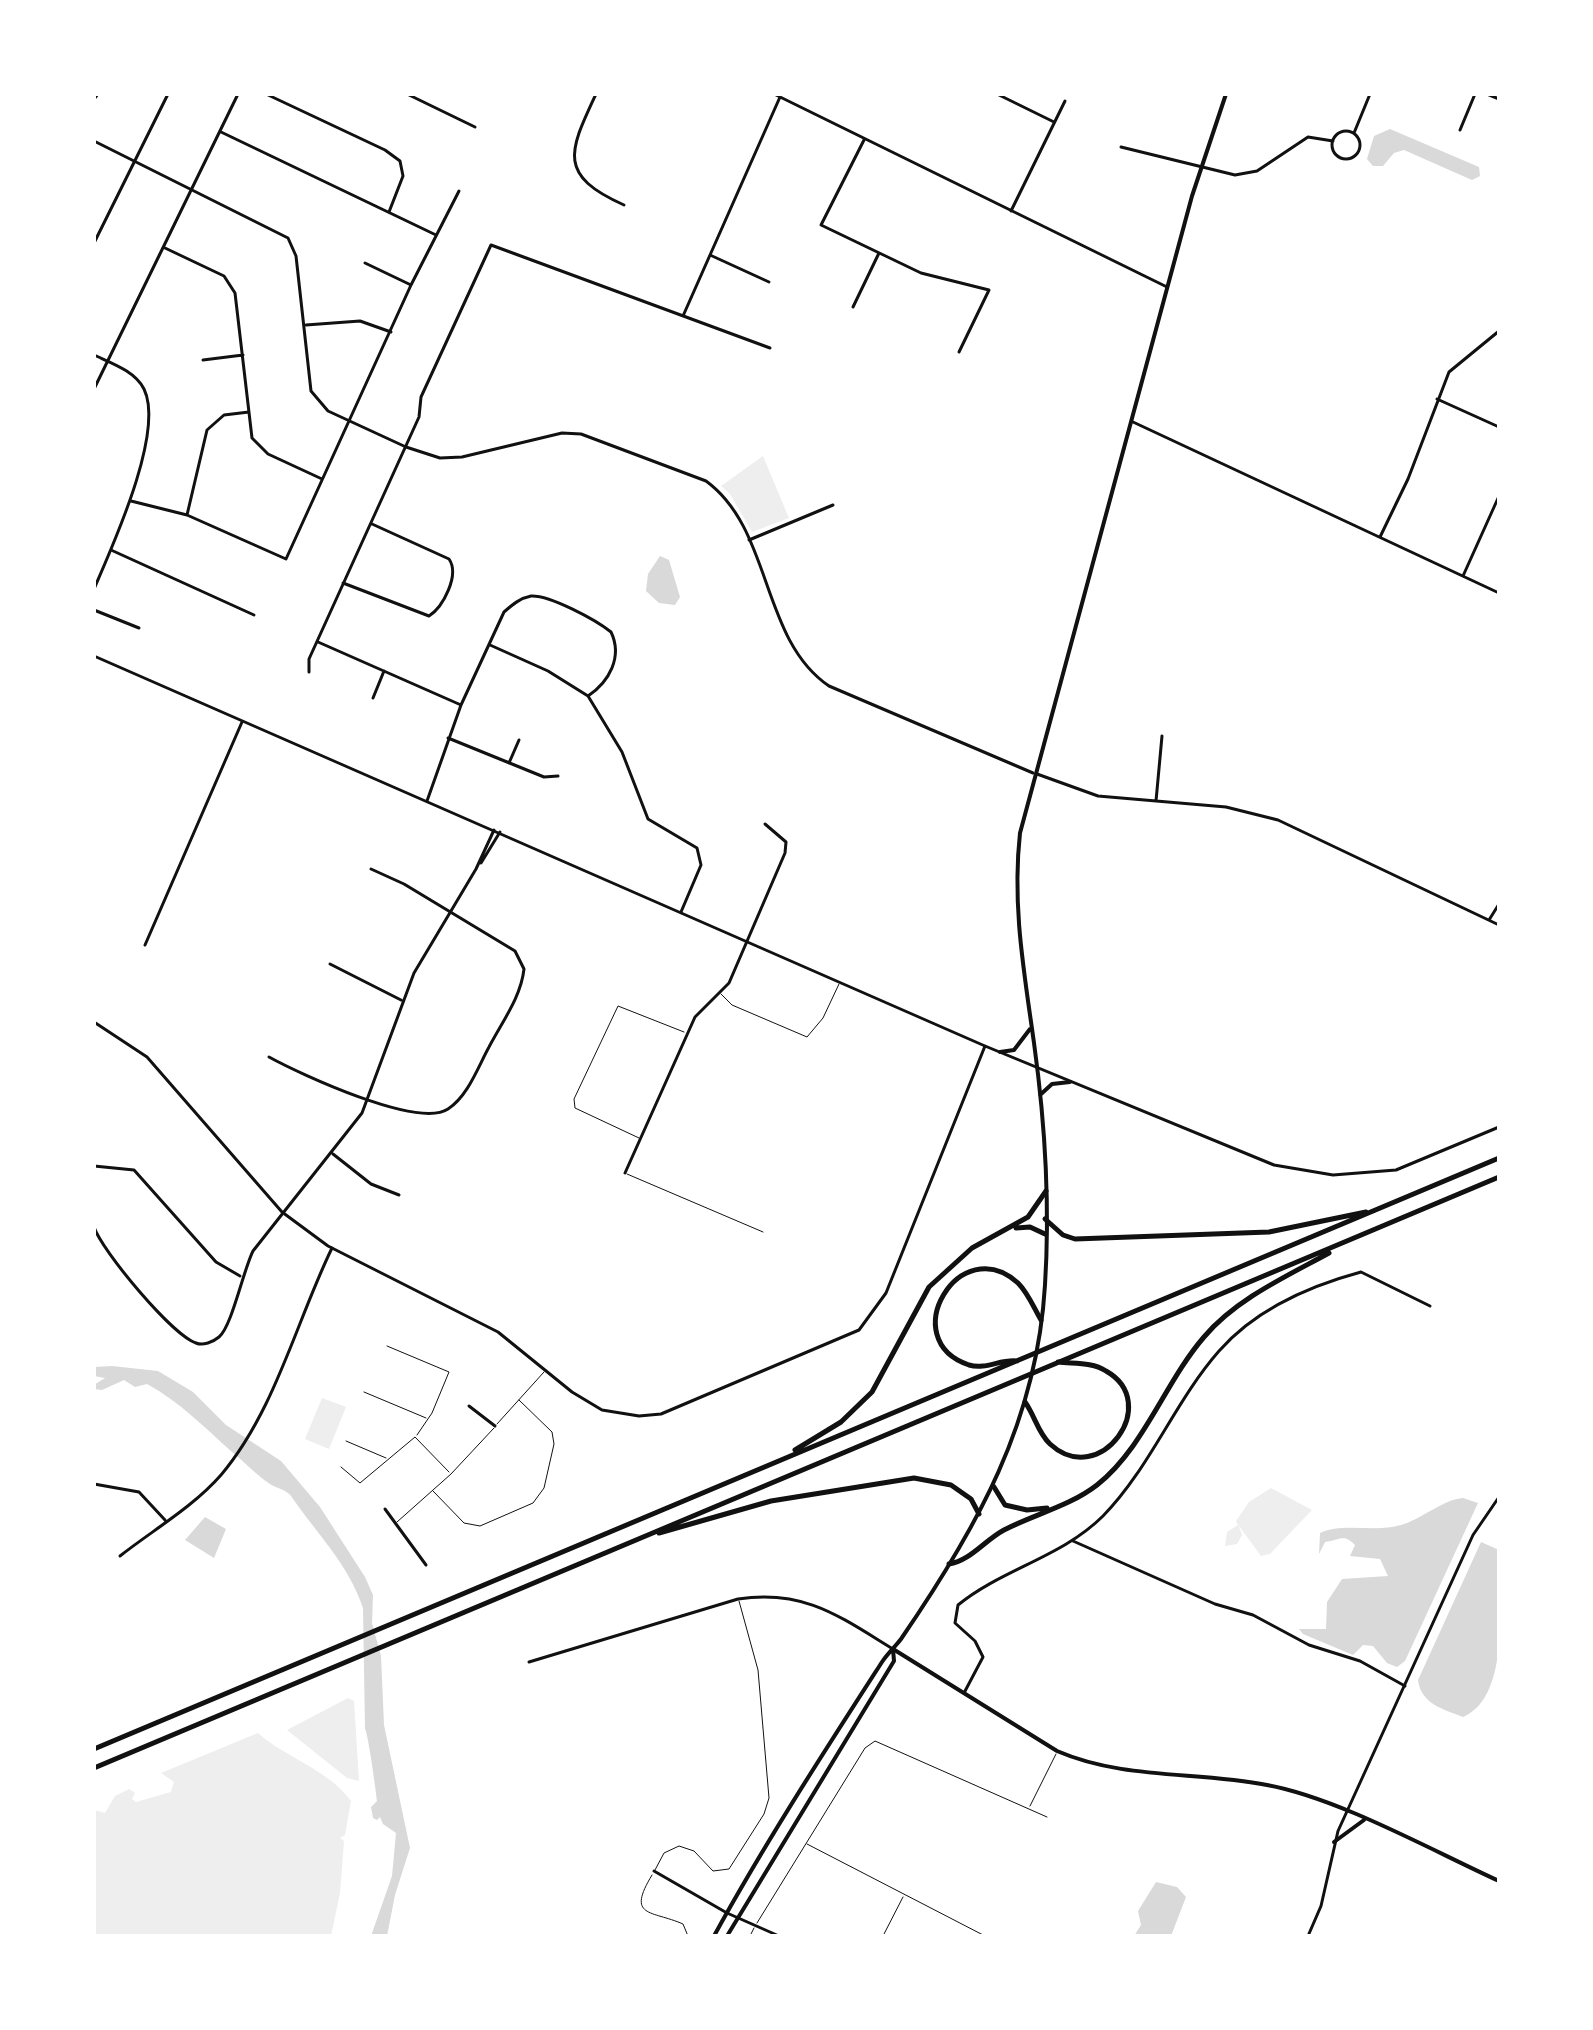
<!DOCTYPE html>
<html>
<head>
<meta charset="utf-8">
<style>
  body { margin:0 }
  #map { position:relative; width:1593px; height:2030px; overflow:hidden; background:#fff; font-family:Cabin,sans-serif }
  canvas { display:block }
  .frame { position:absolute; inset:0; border:96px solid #fff; pointer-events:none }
</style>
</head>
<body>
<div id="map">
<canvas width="1593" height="2030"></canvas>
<div class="frame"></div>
</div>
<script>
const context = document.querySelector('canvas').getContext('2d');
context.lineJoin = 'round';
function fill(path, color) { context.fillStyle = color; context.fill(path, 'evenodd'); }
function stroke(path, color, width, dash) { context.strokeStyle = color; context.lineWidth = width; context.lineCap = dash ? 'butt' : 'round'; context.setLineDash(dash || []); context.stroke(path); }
const green = new Path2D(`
  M763,456L789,518L752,532L730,494L721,486Z
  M322,1398L346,1407L329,1449L305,1439Z
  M1271,1488L1312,1510L1270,1554L1261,1556L1239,1526L1242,1535L1237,1544L1225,1546L1227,1532L1238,1525L1236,1521L1249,1502Z
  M348,1698L354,1701L359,1781L347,1778L287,1730Z
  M258,1733C286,1758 329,1770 351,1801L345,1835L340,1838L344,1841L340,1893L331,1936H94V1810L105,1813L115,1796L129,1789L135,1793L132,1799L136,1802L171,1792L174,1782L161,1773Z`);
const water = new Path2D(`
  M1390,129L1479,167L1480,176L1472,180L1404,150L1394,153L1383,166H1373L1367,159L1374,136Z
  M660,556L669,560L680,597L675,605L659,603L646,591L648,574Z
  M112,1366L158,1371L193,1392L226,1425L281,1461L320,1507L365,1577L373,1595L372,1623L381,1656L384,1725L410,1848L395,1895L387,1936H371L392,1876L396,1833L383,1824L380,1817L377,1820L373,1818L371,1807L377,1801C376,1791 368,1733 365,1729L363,1608C348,1563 316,1533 291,1496C287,1490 276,1488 270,1484C256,1475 245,1462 232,1452C204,1427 180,1402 147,1384L135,1387L124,1380L102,1390L94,1389V1385L105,1378L94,1376V1367Z
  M1463,1498L1478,1503L1405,1661L1397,1667L1387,1663L1373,1646L1363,1645L1353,1655L1303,1634L1299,1629H1326L1327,1602L1342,1579L1388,1576L1380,1559L1350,1556L1355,1545C1344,1533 1339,1540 1325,1542L1319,1554L1320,1533C1343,1522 1375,1533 1401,1525C1422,1519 1444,1499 1463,1498Z
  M205,1517L226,1529L214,1558L185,1540Z
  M1481,1542L1499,1550C1499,1594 1512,1697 1463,1717C1443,1709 1421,1704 1418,1680Z
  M1156,1882L1177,1887L1186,1897L1171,1936H1134L1141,1925L1138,1911Z`);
const service = new Path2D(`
  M721,994L732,1005L807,1037L823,1018L839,984
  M639,1138L575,1108L574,1099L618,1006L684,1032
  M627,1174L763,1232
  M387,1346L449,1372L432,1413L417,1435
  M364,1392L426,1418
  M497,1424L544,1372
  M346,1441L386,1458
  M341,1467L360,1483L415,1437L449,1472
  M433,1491L464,1523L480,1526L533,1503L544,1488L554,1444L552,1432L519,1400
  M397,1522L451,1474L494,1428
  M1030,1806L1056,1754
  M807,1844L985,1936
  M655,1870L664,1853L679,1846L694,1851L713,1871L729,1869L764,1814L769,1798L758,1670L739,1601
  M652,1875C626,1918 651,1910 683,1924L688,1936
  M757,1923L865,1748L875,1741L1047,1817
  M750,1936L754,1928
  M883,1936L903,1897`);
const minor = new Path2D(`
  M266,94L385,150L400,161L403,176L389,212
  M407,94L475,127
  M596,94C569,152 557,175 624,205
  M774,94L1167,287
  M997,94L1054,122
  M1487,94L1499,99
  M94,99L98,94
  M1460,130L1475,94
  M1332 145a14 14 0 1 1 28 0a14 14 0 1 1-28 0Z
  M221,132L436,235
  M1354,133L1370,94
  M864,140L821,225L921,273L989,290L959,352
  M1121,147L1235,175L1257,171L1308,137L1333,141
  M1011,211L1065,101
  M94,243L168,94
  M165,248L224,276L235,293L252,438L268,454L322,479
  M710,255L769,282
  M365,263L411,285
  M853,307L879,253
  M683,316L780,97
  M306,325L360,321L391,332
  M94,355C111,363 135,371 144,389C165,432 112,547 94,589
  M203,360L243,355
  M94,389L238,94
  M1437,399L1499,427
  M1133,422L1499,593
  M131,501L187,515L286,559L411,285L459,191
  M187,515L207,430L224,415L249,412
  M1380,537L1408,479L1449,372L1499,331
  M749,540L833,505
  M111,550L254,615
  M1463,576L1499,496
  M343,583L429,616C443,607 460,575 449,559L372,524
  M94,610L139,628
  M318,642L461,705
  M490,645L548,671L588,696L622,752L648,819L697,848L701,865L681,912
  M309,672V659L419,417L421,397L491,245L770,348
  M373,698L384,671
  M448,738L544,777L558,776
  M509,763L519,740
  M1037,774L1098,796L1226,807L1278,820L1499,925
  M427,801L461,705L504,612C512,605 520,598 531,596C550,595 596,620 611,632C623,657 609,682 588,696
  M1156,801L1162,736
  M481,863L500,832
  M1489,920L1499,904
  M145,945L242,722
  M330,964L401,1000
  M269,1057C300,1074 418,1129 448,1109C468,1096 478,1067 489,1047C502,1022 521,997 524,969L515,951L404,884L371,869
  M333,1154L371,1184L399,1195
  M94,1166L134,1170L216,1262L240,1276
  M625,1173L695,1017L729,983L785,853L786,842L765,824
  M94,1227C102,1251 172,1335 196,1343C203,1346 213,1342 219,1337C232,1326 243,1271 253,1251L362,1113L414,973L476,869L494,830
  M469,1406L495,1426
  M94,1484L139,1492L165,1520
  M385,1509L426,1565
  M1073,1541L1215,1604L1253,1615L1309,1645L1360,1661L1405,1686
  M120,1556C153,1530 193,1507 221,1475C275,1411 296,1322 332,1248
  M964,1693L983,1657L975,1641L955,1623L958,1605C1002,1569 1062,1557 1103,1516C1150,1468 1175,1401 1219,1351C1255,1310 1309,1286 1361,1272L1430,1306
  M654,1871L727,1913L779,1936`);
const tertiary = new Path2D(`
  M94,141L288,238L296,256L311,391L328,411L406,447L440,458L462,457L562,433L581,434L706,481C773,530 760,639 829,686L1033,773
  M94,656L985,1046L1274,1165L1333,1175L1396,1170L1499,1127
  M94,1022L147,1057L282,1212L328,1246L498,1332L572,1392L602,1410L639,1416L661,1414L859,1330L886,1293L985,1046
  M529,1662L738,1599C804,1589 839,1616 893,1649
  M1308,1936L1321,1906L1338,1831L1473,1535L1499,1497`);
const secondary = new Path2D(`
  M893,1649L1057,1751C1124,1780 1197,1771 1267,1785C1338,1798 1431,1850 1499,1881
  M1334,1842L1364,1820`);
const primary = new Path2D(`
  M1000,1052L1014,1050L1030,1029
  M1040,1095L1052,1084L1070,1082
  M714,1936C765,1843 824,1752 882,1662C887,1654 895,1647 901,1639C977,1528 1037,1422 1045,1285C1050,1205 1045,1122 1034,1043C1024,971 1012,906 1020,833L1192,196L1226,94
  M727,1936L894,1661L893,1649`);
const motorway = new Path2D(`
  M1045,1219L1063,1235L1075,1239L1269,1232L1366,1212
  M1016,1228L1030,1227L1045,1234
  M1017,1361C1000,1359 986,1370 969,1365C894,1340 960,1230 1018,1283C1028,1293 1034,1308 1041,1320
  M1025,1402C1035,1416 1038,1433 1050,1444C1100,1490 1163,1403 1106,1371C1092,1362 1074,1364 1058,1362
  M795,1450L841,1422L872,1392L929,1287L972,1248L1028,1217L1046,1191
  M994,1487L1005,1505L1027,1510L1047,1508
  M659,1533L771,1501L914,1478L951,1485L971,1499L979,1514
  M949,1564C970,1561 985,1540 1004,1530C1035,1514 1070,1506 1097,1485C1144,1448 1165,1382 1204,1337C1236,1299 1287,1276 1329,1253
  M94,1749L1499,1158
  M94,1768L1499,1177`);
fill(green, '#eee');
fill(water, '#d9d9d9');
stroke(service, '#111', 1);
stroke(minor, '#111', 3);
stroke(tertiary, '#111', 3);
stroke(secondary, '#111', 4);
stroke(primary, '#111', 4);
stroke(motorway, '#111', 5);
</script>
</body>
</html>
